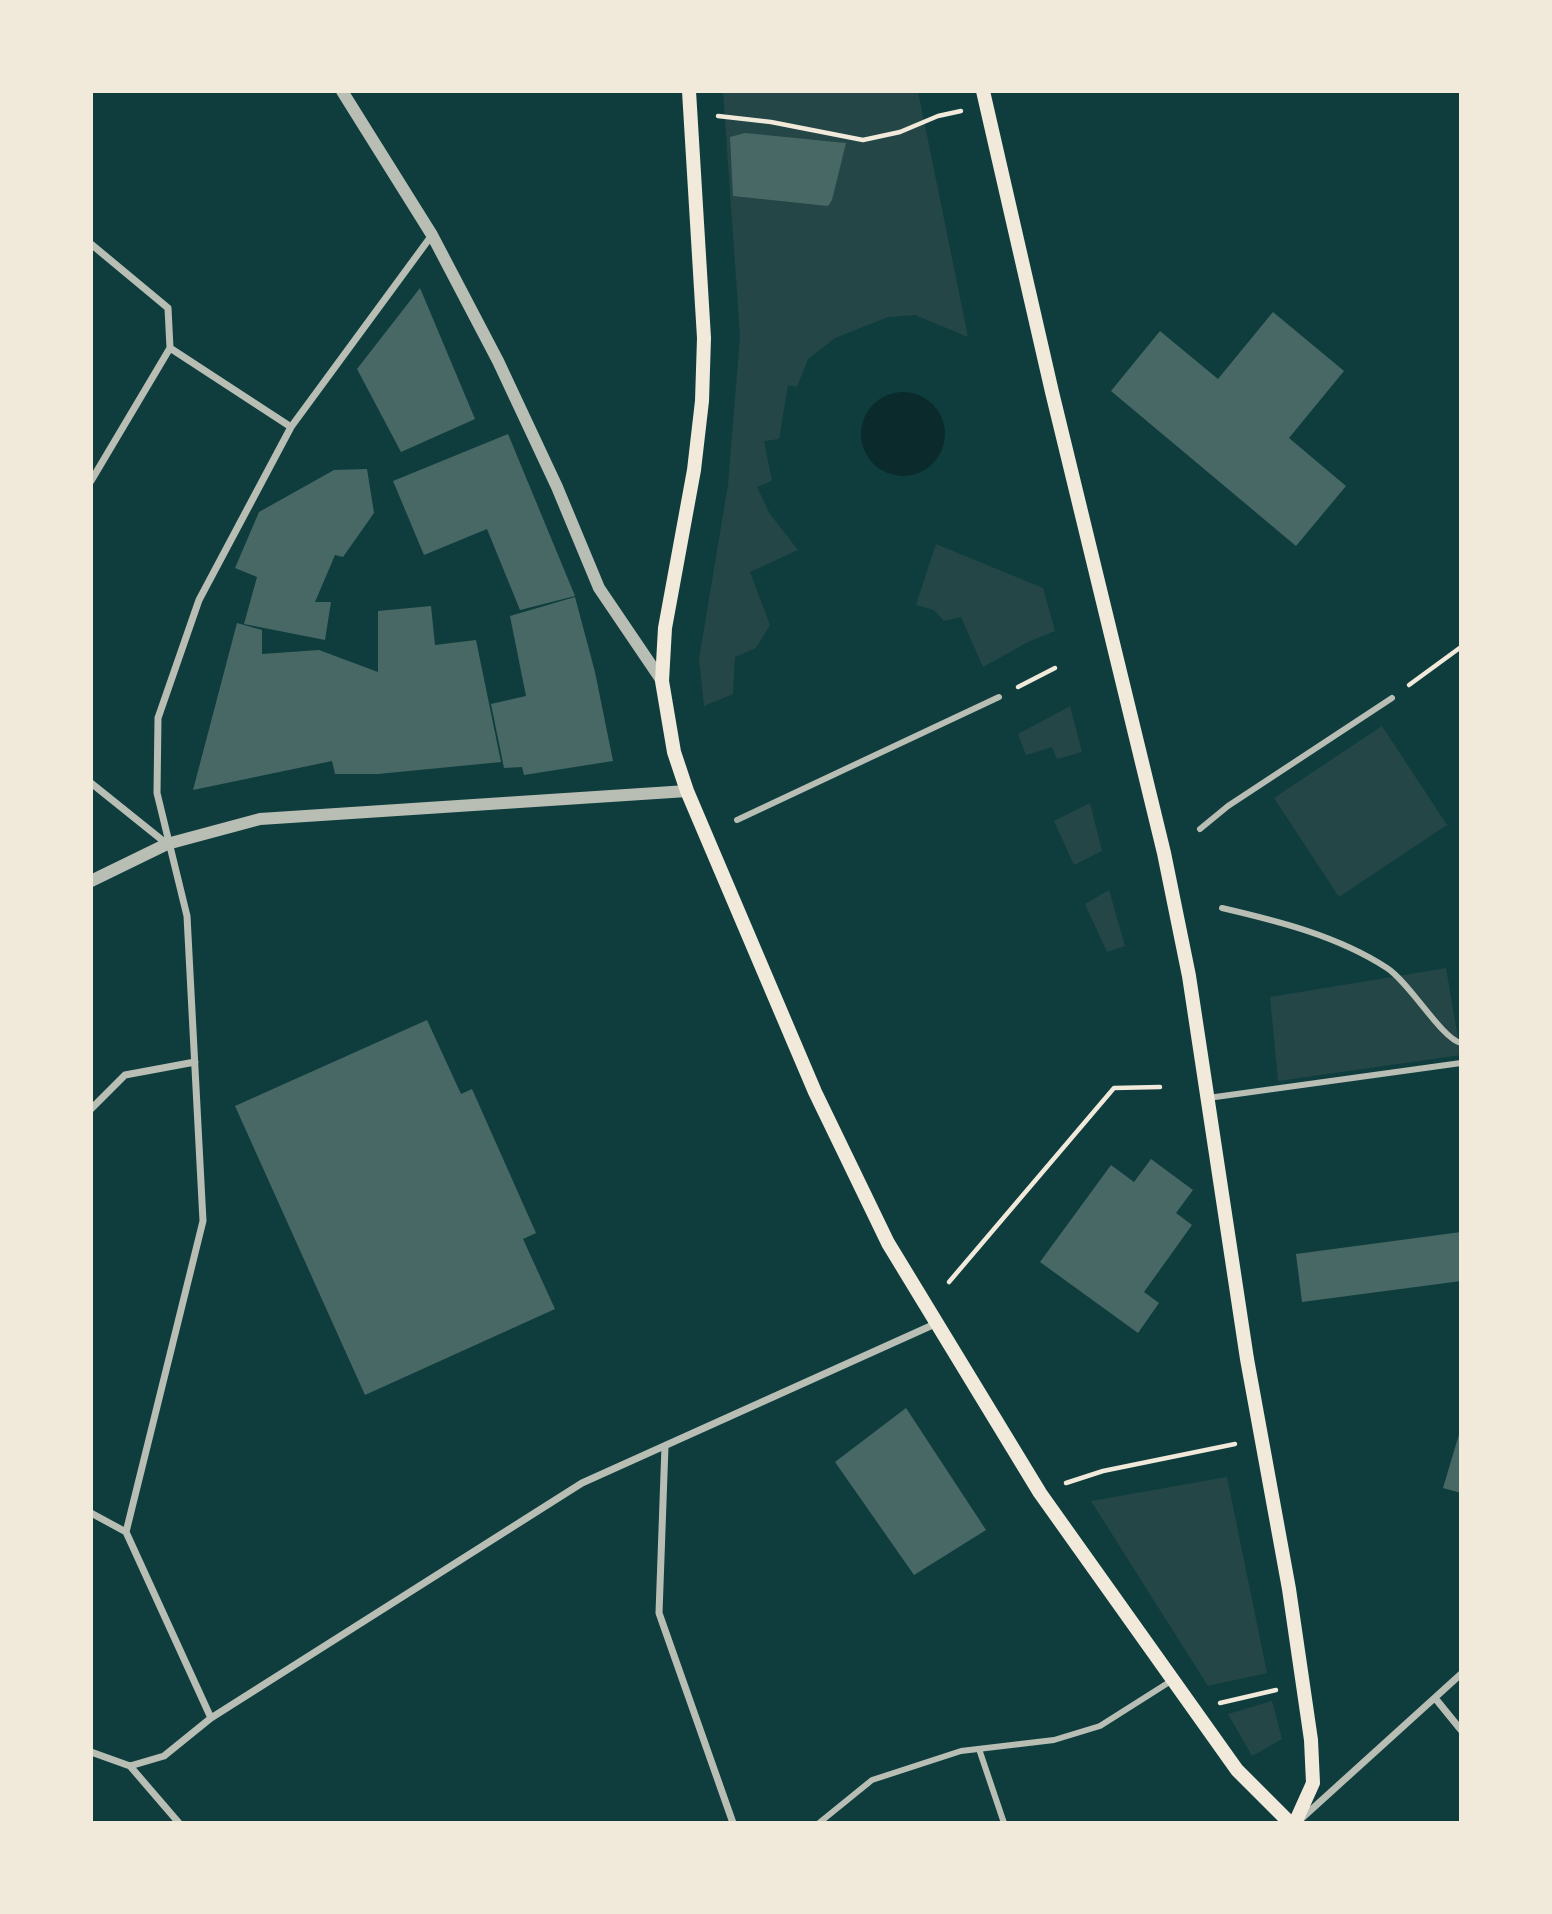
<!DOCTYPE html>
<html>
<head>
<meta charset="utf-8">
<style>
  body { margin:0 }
  #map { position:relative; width:1552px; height:1914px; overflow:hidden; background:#0f3d3e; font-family:"DejaVu Sans",sans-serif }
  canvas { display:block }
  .frame { position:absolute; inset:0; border:93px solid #f1e9da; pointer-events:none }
</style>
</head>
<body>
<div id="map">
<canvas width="1552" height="1914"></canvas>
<div class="frame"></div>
</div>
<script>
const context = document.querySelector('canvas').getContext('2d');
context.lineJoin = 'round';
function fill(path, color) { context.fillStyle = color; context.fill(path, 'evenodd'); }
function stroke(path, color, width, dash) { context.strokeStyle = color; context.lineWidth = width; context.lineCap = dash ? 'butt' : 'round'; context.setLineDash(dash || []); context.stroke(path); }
const green = new Path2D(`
  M723,91H918L968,337L915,315L888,317L835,338L808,359L797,387L788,385L779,439L764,441L772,481L757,487L770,514L798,550L750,572L770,625L756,648L735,657L733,694L704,706L699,659L728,485L740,336Z
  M936,544L1043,588L1055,631L1028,642L983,667L961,617L944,621L934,610L916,605Z
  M1070,706L1082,752L1057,759L1052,747L1026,755L1018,734Z
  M1382,726L1447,825L1339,897L1274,798Z
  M1090,803L1102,851L1074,865L1054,821Z
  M1109,890L1125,946L1107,952L1085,904Z
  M1446,968L1461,1055L1278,1081L1270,997Z
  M1227,1477L1267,1673L1208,1686L1091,1501Z
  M1272,1701L1282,1739L1252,1756L1228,1714Z`);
const water = new Path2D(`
  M861 434a42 42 0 1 1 84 0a42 42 0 1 1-84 0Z`);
const building = new Path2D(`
  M745,133L846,143L832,200L828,206L733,196L730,137Z
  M420,288L475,419L401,452L357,369Z
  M1273,312L1344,371L1289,438L1346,486L1296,546L1111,391L1160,331L1218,379Z
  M508,434L575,596L520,610L487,529L424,555L393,481Z
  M367,469L374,513L343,557L335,555L315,602H331L325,640L244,624L257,577L235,568L259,512L334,470Z
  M575,597L595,672L613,761L524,775L522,767L504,768L491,704L526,696L510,616Z
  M431,606L435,645L476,640L501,762L378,774H335L332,761L193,790L237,623L262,630V654L319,650L378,672V611Z
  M427,1020L461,1094L472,1089L536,1233L523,1239L555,1309L365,1395L235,1106Z
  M1151,1159L1193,1190L1176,1213L1192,1225L1144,1292L1159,1303L1138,1333L1040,1262L1111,1165L1134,1182Z
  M1461,1232V1281L1302,1302L1296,1254Z
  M906,1408L986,1530L914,1575L835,1462Z
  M1460,1431H1461V1493L1443,1488Z`);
const path = new Path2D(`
  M718,116L771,122L863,140L900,132L938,116L961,111
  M1409,685L1461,647
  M1018,687L1055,668
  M949,1282L1114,1088L1160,1087
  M1066,1483L1103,1471L1235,1444
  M1220,1703L1276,1690`);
const pedestrian = new Path2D(`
  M737,820L999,697
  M1200,829L1228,806L1392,698
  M1222,908C1278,921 1338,936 1387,968C1410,983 1442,1039 1461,1043
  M1208,1098L1461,1063
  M979,1749L1004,1823
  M819,1823L872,1780L961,1751L1054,1740L1100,1726L1171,1681`);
const minor = new Path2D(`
  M91,244L168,308L170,348L291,427
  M91,481L170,348
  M91,783L167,844
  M91,1109L125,1075L195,1062
  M665,1446L659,1613L733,1823
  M91,1513L126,1532
  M1435,1698L1461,1730
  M211,1718L126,1532L203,1221L187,916L157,793L158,718L199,600L291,427L432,235
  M91,1752L130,1766L164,1756L211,1718L582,1483L935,1324
  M130,1766L179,1823
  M1301,1819L1461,1674`);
const tertiary = new Path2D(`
  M342,91L432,235L498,361L557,487L599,588L662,681
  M91,881L167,844L260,819L687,791`);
const secondary = new Path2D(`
  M689,91L704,338L702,401L694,470L665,628L662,681L674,752L687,791L815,1092L888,1243L1040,1493L1237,1770L1290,1823
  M983,91L1052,392L1164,853L1189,976L1247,1359L1289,1589L1311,1740L1313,1783L1295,1823`);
fill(green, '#244646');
fill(water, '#0a2a2b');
fill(building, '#486865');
stroke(path, '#f1e9da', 4.5);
stroke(pedestrian, '#b8beb3', 6);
stroke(minor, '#b8beb3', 7);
stroke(tertiary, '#b8beb3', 12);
stroke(secondary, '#f1e9da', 14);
</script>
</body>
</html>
